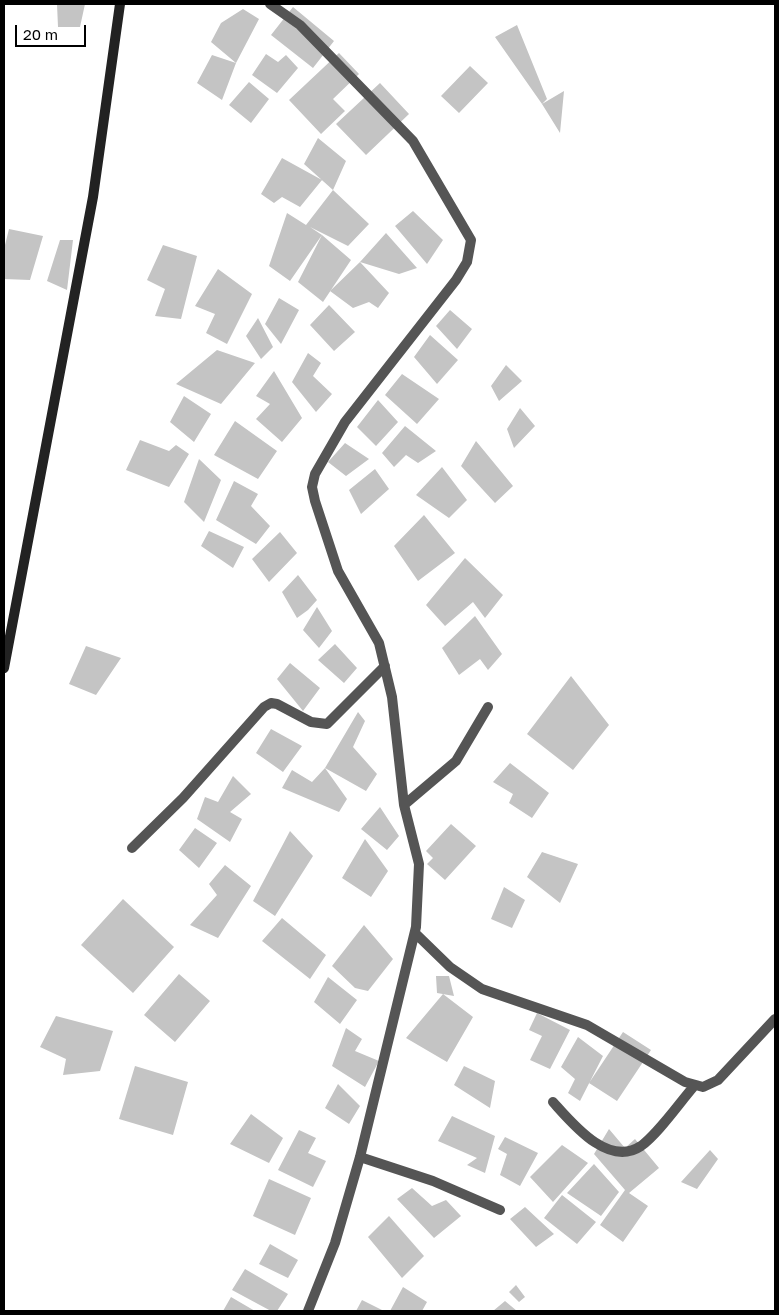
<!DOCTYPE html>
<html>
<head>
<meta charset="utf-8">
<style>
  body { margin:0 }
  #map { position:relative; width:779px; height:1315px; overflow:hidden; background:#fff; font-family:"Golos Text",sans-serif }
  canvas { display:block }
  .frame { position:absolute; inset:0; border:5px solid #000; pointer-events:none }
  .scale { position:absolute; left:15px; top:25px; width:71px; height:22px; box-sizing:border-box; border:2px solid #000; border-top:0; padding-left:6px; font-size:15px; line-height:18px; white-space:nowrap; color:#000; -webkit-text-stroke:4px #fff; paint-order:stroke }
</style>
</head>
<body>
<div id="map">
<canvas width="779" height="1315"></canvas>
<div class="frame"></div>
<div class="scale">20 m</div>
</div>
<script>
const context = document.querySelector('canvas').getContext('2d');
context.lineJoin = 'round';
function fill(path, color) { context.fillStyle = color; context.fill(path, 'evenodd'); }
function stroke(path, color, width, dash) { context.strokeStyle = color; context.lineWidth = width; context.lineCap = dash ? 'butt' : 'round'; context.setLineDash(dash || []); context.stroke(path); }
const building = new Path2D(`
  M57,4H85L80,27H58Z
  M293,7L334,41L313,68L271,35Z
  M243,9L259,19L236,63L211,42L221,23Z
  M517,25L547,99L542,104L495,37Z
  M339,53L359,74L333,99L345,111L321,134L289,100Z
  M266,54L278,62L286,55L298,68L277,93L252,75Z
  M212,55L236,63L222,100L197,83Z
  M470,66L488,83L459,113L441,96Z
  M249,82L269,99L251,123L229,105Z
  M380,83L409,114L366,155L336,124Z
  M564,91L560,133L542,104Z
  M318,138L346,161L333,190L304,164Z
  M282,158L322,180L300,207L282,197L274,203L261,194Z
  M333,190L369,224L348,246L310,227L322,235L351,260L323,302L298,282L322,235L290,281L269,266L287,213L306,225Z
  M413,211L443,240L427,264L395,226Z
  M9,229L43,236L30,280L4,279V249Z
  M386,233L417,268L399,274L360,262Z
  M60,240H73L67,290L47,281Z
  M163,245L197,256L181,319L155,316L165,289L147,280Z
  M360,262L389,293L378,308L369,302L353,308L330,291Z
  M218,269L252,294L227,344L206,333L215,314L195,306Z
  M279,298L299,310L281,344L265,324Z
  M329,305L355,332L334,351L310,325Z
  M450,310L472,329L457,349L436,326Z
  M258,318L273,347L261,359L246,336Z
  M430,335L458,360L437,384L414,357Z
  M217,350L255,363L221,404L176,384Z
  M308,353L321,363L313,376L332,394L316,412L292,382Z
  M506,365L522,381L499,401L491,386Z
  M274,371L302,418L282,442L256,419L270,404L256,396Z
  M402,374L439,399L417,424L385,395Z
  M184,396L211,414L194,442L170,422Z
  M378,400L398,422L376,446L357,427Z
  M520,408L535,426L514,448L507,429Z
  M235,421L277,451L258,479L214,455Z
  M405,426L436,451L418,463L406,455L394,467L382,453Z
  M140,440L169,451L176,445L189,454L169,487L126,470Z
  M476,441L513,486L495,503L461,466Z
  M345,443L369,459L346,476L328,462Z
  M199,459L221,480L204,522L184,502Z
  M442,467L467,500L449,518L416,495Z
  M375,469L389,489L361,514L349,490Z
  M234,481L258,494L251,506L270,526L256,544L216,520Z
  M424,515L455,553L418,581L394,546Z
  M209,531L244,547L233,568L201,546Z
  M280,532L297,553L269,582L252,559Z
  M465,558L503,595L485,618L473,602L445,626L426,605Z
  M298,575L317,600L308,610L297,618L282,592Z
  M317,607L332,631L319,648L303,630Z
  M475,616L502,654L488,670L480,659L459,675L442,648Z
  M335,644L357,668L344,683L318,660Z
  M86,646L121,658L96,695L69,684Z
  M290,663L320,688L303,711L277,679Z
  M571,676L609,725L573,770L527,734Z
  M358,712L365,721L353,747L377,774L366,791L325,768Z
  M271,729L302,746L283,772L256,753Z
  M510,763L549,793L532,818L509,803L513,794L493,782Z
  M325,768L347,799L339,812L282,788L292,770L312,782Z
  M233,776L251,794L230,812L242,819L230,842L197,819L205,797L218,802Z
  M380,807L399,836L387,850L361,829Z
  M451,824L476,846L445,880L427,864L433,858L426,851Z
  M195,828L217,843L199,868L179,850Z
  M290,831L313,856L275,916L253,901Z
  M365,839L388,871L371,897L342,878Z
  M542,852L578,864L560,903L527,877Z
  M225,865L251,886L218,938L190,925L217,895L209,884Z
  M504,887L525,900L512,928L491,919Z
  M123,899L174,947L133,993L81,945Z
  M282,918L326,955L310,979L262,941Z
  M364,925L393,959L368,991L355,988L332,966Z
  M179,974L210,1001L175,1042L144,1015Z
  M436,976H449L454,996L437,993Z
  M328,977L357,1000L340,1024L314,1002Z
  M443,994L473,1017L447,1062L406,1038Z
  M537,1013L570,1030L550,1069L530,1060L542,1036L529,1030Z
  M56,1016L113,1031L100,1071L63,1075L66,1059L40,1047Z
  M346,1028L362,1039L355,1051L379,1061L365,1087L332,1066Z
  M623,1032L651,1050L617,1101L589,1083Z
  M578,1037L603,1056L580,1101L568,1093L575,1079L561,1067Z
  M135,1066L188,1082L173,1135L119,1119Z
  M464,1066L495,1081L490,1108L454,1085Z
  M338,1084L360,1106L349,1124L325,1108Z
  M251,1114L283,1138L269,1163L230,1144Z
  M452,1116L495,1136L485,1173L467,1165L477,1158L438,1141Z
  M609,1129L625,1148L635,1139L659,1168L629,1193L648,1206L623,1242L600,1225L625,1190L594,1154Z
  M299,1130L316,1138L308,1153L326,1161L313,1187L278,1170Z
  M505,1137L538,1153L520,1186L500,1175L507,1154L498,1149Z
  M562,1145L588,1163L553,1202L530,1177Z
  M710,1150L718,1159L697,1189L681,1182Z
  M594,1164L619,1192L601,1216L567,1193Z
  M269,1179L311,1198L295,1235L253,1216Z
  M412,1188L432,1206L446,1200L461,1216L434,1238L397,1199Z
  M562,1195L596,1222L577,1244L544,1218Z
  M525,1207L554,1234L536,1247L510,1219Z
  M389,1216L424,1256L402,1278L368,1237Z
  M270,1244L298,1260L288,1278L259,1264Z
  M245,1269L288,1294L277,1311H271L232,1290Z
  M516,1285L525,1297L519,1302L509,1292Z
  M403,1287L427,1302L422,1311H390Z
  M231,1297L255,1311H223Z
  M362,1300L384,1311H356Z
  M505,1301L517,1311H493Z`);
const street = new Path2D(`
  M270,4L300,25L413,141L471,240L467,262L456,280L345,422L315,474L312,487L315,501L338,571L379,643L392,697L404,805L419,864L416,927L360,1157L335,1243L308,1311
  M404,805L456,761L488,707
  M132,848L183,798L264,707L271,703L277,704L311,722L327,724L385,666
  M415,933L450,967L482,989L587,1025L685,1082L703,1087L718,1080L775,1019
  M553,1102C572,1123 608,1168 641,1146C658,1134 680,1102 695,1085
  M360,1157L433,1181L500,1210`);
const secondary = new Path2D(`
  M4,668L93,197L120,4`);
fill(building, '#c4c4c4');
stroke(street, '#555', 10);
stroke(secondary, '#222', 10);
</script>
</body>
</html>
